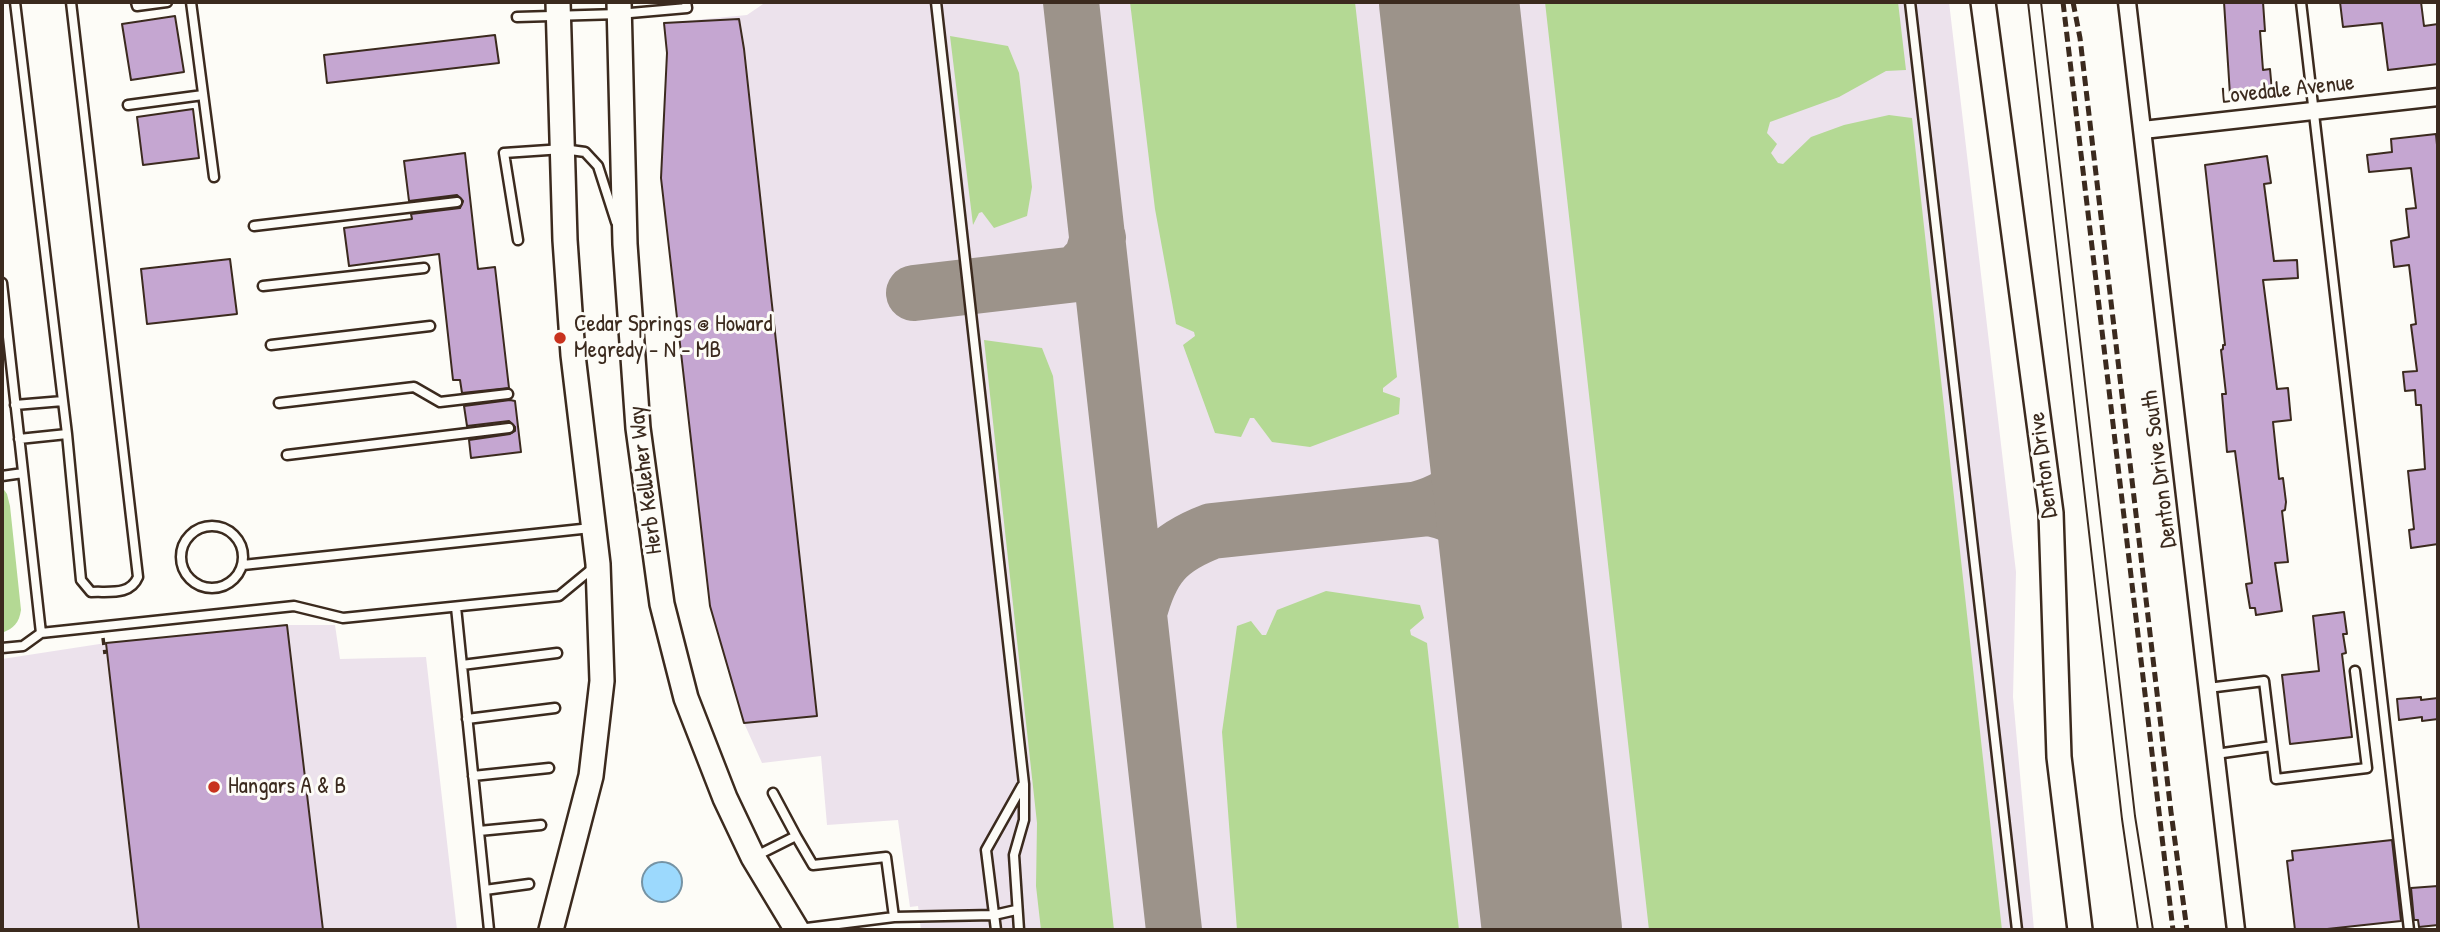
<!DOCTYPE html>
<html>
<head>
<meta charset="utf-8">
<style>
  body { margin:0 }
  #map { position:relative; width:2440px; height:932px; overflow:hidden; background:#fdfcf7; font-family:"Patrick Hand",sans-serif }
  canvas { display:block }
  .frame { position:absolute; inset:0; border:4px solid #3b2a1e; pointer-events:none }
</style>
</head>
<body>
<div id="map">
<canvas width="2440" height="932"></canvas>
<div class="frame"></div>
</div>
<script>
const context = document.querySelector('canvas').getContext('2d');
context.lineJoin = 'round';
function fill(path, color) { context.fillStyle = color; context.fill(path, 'evenodd'); }
function stroke(path, color, width, dash) { context.strokeStyle = color; context.lineWidth = width; context.lineCap = dash ? 'butt' : 'round'; context.setLineDash(dash || []); context.stroke(path); }
function drawText(font, color, halo, rows, align = 'center') {
  context.font = font + ' "Patrick Hand",sans-serif'; context.lineWidth = 6; context.setLineDash([]); context.textBaseline = 'middle'; context.strokeStyle = halo; context.fillStyle = color; for (const [text, x, y, turn = 0] of rows) {
    context.save(); context.translate(x, y); context.rotate((+turn || 0) * Math.PI / 180); context.textAlign = isNaN(turn) ? turn : align; if (halo) context.strokeText(text, 0, 0); context.fillText(text, 0, 0); context.restore();
  }
}
const built = new Path2D(`
  M766,2H1949L2016,572L2013,697L2034,930H921L918,906L910,907L898,820L827,825L821,756L762,763L744,723L710,606L661,178L667,53L664,23L747,15Z
  M287,625H335L340,659L426,657L457,930H2V659L106,643Z`);
const green = new Path2D(`
  M1130,2H1355L1397,377L1383,388V392L1400,398L1399,414L1310,447L1272,442L1254,418H1250L1241,437L1215,433L1183,345L1195,336L1194,332L1176,324L1155,209Z
  M1545,2H1898L1906,70L1886,71L1839,97L1770,122L1767,133L1777,144L1771,153L1778,163L1783,164L1811,137L1844,125L1889,115L1912,118L2002,930H1649Z
  M950,36L1008,46L1019,73L1032,187L1027,216L994,228L982,212L979,213L973,225Z
  M984,340L1042,348L1053,376L1114,930H1041L1036,886L1037,823Z
  M2,487L7,494L10,506L21,610C19,623 14,628 2,633Z
  M1326,591L1420,605L1424,618L1410,630L1411,635L1427,643L1459,930H1237L1222,732L1237,626L1251,621L1262,635H1266L1277,610Z`);
const water = new Path2D(`
  M642 882a20 20 0 1 1 40 0a20 20 0 1 1-40 0Z`);
const taxiway = new Path2D(`
  M1071,2L1174,930
  M914,293L1077,274L1092,258L1098,238
  M1418,509C1467,496 1490,463 1495,414
  M1139,613C1151,567 1167,548 1212,531L1430,508C1468,516 1493,536 1512,570`);
const runway = new Path2D(`
  M1449,2L1552,930`);
const building = new Path2D(`
  M2224,2H2263L2265,31H2260L2263,70L2270,69L2272,91L2230,95Z
  M2340,2H2421L2424,26L2438,24V64L2388,70L2382,23L2343,27Z
  M175,16L184,72L131,80L122,24Z
  M739,19L744,49L817,716L744,723L710,606L661,178L667,53L664,23Z
  M495,35L499,63L327,83L324,55Z
  M193,109L199,158L143,165L137,117Z
  M2436,134L2438,156V544L2411,548L2409,530L2414,529L2408,471L2425,469L2421,405H2416L2415,390L2405,391L2403,372L2417,371L2411,325L2416,324L2409,265L2394,267L2391,241L2409,237L2406,209L2416,208L2411,168L2369,172L2367,155L2392,152L2391,139Z
  M465,153L478,269L495,267L509,388L462,393L460,380H453L439,254L349,266L344,228L412,219L411,214L460,208L463,201L457,195L409,201L404,161Z
  M2267,156L2271,183L2264,184L2274,261L2297,260L2298,278L2263,280L2277,389L2288,388L2291,420L2273,422L2279,479L2283,478L2286,502L2285,510L2282,511L2288,562L2275,563L2282,611L2256,615L2255,608H2250L2246,584L2252,583L2235,451L2227,452L2222,394H2226L2221,350L2223,349V345H2225L2205,165Z
  M230,259L237,314L147,324L141,269Z
  M510,400L515,401L521,452L471,458L469,440L510,434L515,431V427L509,421L467,426L464,406Z
  M2344,612L2347,634H2343L2346,653L2342,654L2352,737L2290,744L2282,675L2319,671L2313,616Z
  M287,625L323,930H139L106,643Z
  M2421,697V700L2438,698V719L2422,721V717L2399,720L2397,699Z
  M2392,840L2401,921L2318,930H2295L2287,861L2293,860L2292,851Z
  M2438,886V925L2419,927L2418,920H2414L2411,888Z`);
const path = new Path2D(`
  M103,638L105,654`);
const lane = new Path2D(`
  M15,2L63,401L15,405
  M136,2L137,6L167,2
  M191,2L214,177
  M936,2L1024,784V820L1014,855L1019,930
  M1910,2L2017,930
  M2301,2L2409,930
  M517,17L619,14L687,8L686,2
  M128,105L203,95
  M254,226L457,202
  M518,240L504,153L563,149L585,152L598,166L616,222
  M2,283L41,633
  M263,286L424,268
  M271,345L430,326
  M63,401L67,434
  M279,403L414,387L440,402L508,394
  M19,439L67,434L81,580L91,592C109,591 130,596 138,577L71,2
  M287,455L509,428
  M2,476L23,473
  M181 557a31 31 0 1 1 62 0a31 31 0 1 1-62 0Z
  M243,565L591,528
  M456,607L489,930
  M2,648L23,646L41,633L294,606L343,618L559,596L593,568
  M462,665L557,653
  M2208,688L2264,681L2276,779L2367,768L2355,671
  M467,719L555,708
  M2216,754L2272,746
  M473,776L549,768
  M773,793L796,836
  M479,831L541,825
  M754,857L796,836L813,865L886,857L894,917
  M485,890L529,884
  M799,929L894,917L994,915L1016,910
  M996,930L986,850L1022,786`);
const street = new Path2D(`
  M2127,2L2236,930
  M2143,130L2438,97`);
const secondary = new Path2D(`
  M619,2L625,244L638,428L662,604L686,698L725,798L753,857L797,930
  M1983,2L2051,513L2059,757L2080,930
  M551,930L591,776L602,681L598,564L573,355L565,240L558,2`);
const tram = new Path2D(`
  M2028,2L2122,819L2138,930
  M2041,2L2135,816L2153,930`);
const rail = new Path2D(`
  M2063,2L2173,930
  M2073,2L2080,38L2171,812L2187,930`);
const markers = [
  [560,338,7,"#c8321e"],
  [214,787,7,"#c8321e"]
];
const streetNames = [
  ["Lovedale Avenue",2288,90,-6],
  ["Denton Drive",2044,465,-97],
  ["Denton Drive South",2160,469,-97],
  ["Herb Kelleher Way",646,480,-97]
];
const poiNames = [
  ["Cedar Springs @ Howard",574,325],
  ["Megredy - N - MB",574,351],
  ["Hangars A & B",228,787]
];
fill(built, '#ece2ec');
fill(green, '#b4d994');
fill(water, '#9cd9fd');
stroke(water, '#7593a4', 2);
stroke(taxiway, '#9c938a', 56);
stroke(runway, '#9c938a', 140);
fill(building, '#c5a6d1');
stroke(building, '#3b2a1e', 2);
stroke(lane, '#3b2a1e', 13);
stroke(street, '#3b2a1e', 21);
stroke(secondary, '#3b2a1e', 28);
stroke(path, '#3b2a1e', 3.5, [7, 5]);
stroke(lane, '#fdfcf7', 8);
stroke(street, '#fdfcf7', 16);
stroke(secondary, '#fdfcf7', 23);
stroke(tram, '#3b2a1e', 2);
stroke(rail, '#3b2a1e', 5, [10, 5]);
for (const [x, y, r, color] of markers) { const dot = new Path2D(); dot.arc(x, y, r, 0, 2 * Math.PI); context.fillStyle = color; context.fill(dot); stroke(dot, '#fdfcf7', 2.5); }
drawText('23px', '#3b2a1e', '#fdfcf7', streetNames);
drawText('23px', '#3b2a1e', '#fdfcf7', poiNames, 'left');
</script>
</body>
</html>
